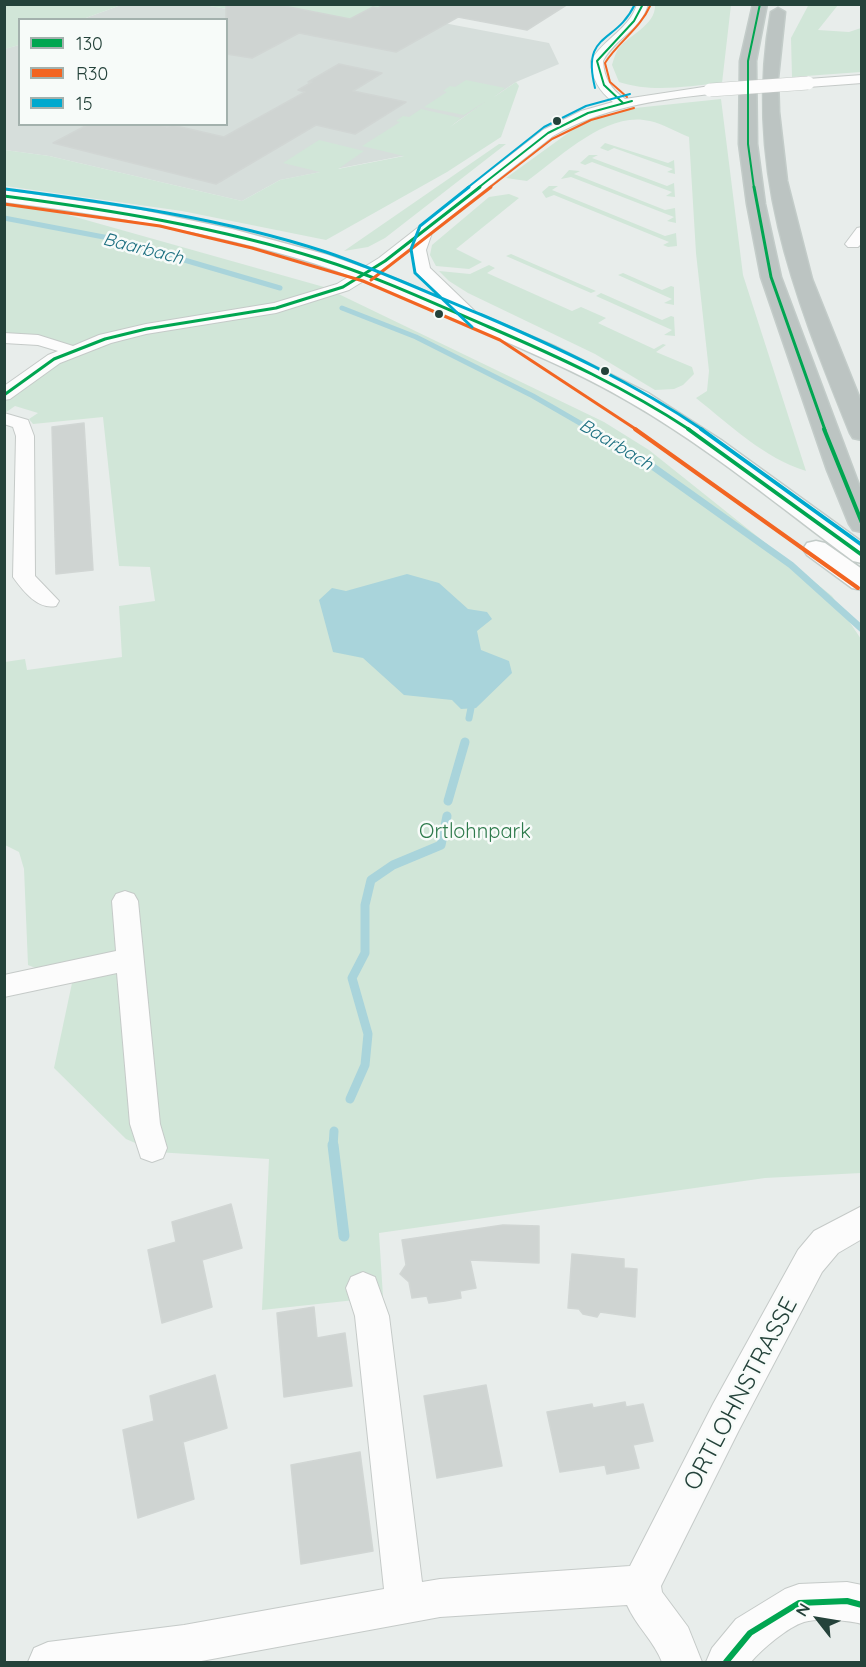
<!DOCTYPE html>
<html>
<head>
<meta charset="utf-8">
<style>
  body { margin:0 }
  #map { position:relative; width:866px; height:1667px; overflow:hidden; background:#e8edeb; font-family:Quicksand,sans-serif }
  canvas { display:block }
  .frame { position:absolute; inset:0; border:6px solid #24423a; pointer-events:none }
  .legend { position:absolute; left:18px; top:18px; width:210px; height:108px; box-sizing:border-box; background:#f7fbf9; border:2px solid #a3b1ad; margin:0; padding:8px 10px; list-style:none; font-size:18px; color:#24423a }
  .legend li { display:flex; align-items:center; gap:12px; height:30px }
  .legend b { width:30px; border:2px solid #a3b1ad }
  .north { position:absolute; left:788px; top:1589px; width:60px; height:60px; -webkit-text-stroke:4px #f7fbf9; paint-order:stroke; rotate:301deg; font-size:16px; font-weight:700; line-height:24px; text-align:center; color:#24423a }
  .north::after { content:''; display:block; margin:auto; width:21px; height:27px; background:#24423a; clip-path:polygon(50% 0,100% 100%,50% 72%,0 100%) }
</style>
</head>
<body>
<div id="map">
<canvas width="866" height="1667"></canvas>
<div class="frame"></div>
<ul class="legend">
<li><b style="height:8px;background:#00a651"></b>130</li>
<li><b style="height:8px;background:#f26522"></b>R30</li>
<li><b style="height:8px;background:#00a9ce"></b>15</li>
</ul>
<div class="north">N</div>
</div>
<script>
const context = document.querySelector('canvas').getContext('2d');
context.lineJoin = 'round';
function fill(path, color) { context.fillStyle = color; context.fill(path, 'evenodd'); }
function stroke(path, color, width, dash) { context.strokeStyle = color; context.lineWidth = width; context.lineCap = dash ? 'butt' : 'round'; context.setLineDash(dash || []); context.stroke(path); }
function drawText(font, color, halo, rows, align = 'center') {
  context.font = font + ' Quicksand,sans-serif'; context.lineWidth = 5; context.setLineDash([]); context.textBaseline = 'middle'; context.strokeStyle = halo; context.fillStyle = color; for (const [text, x, y, turn = 0] of rows) {
    context.save(); context.translate(x, y); context.rotate((+turn || 0) * Math.PI / 180); context.textAlign = isNaN(turn) ? turn : align; if (halo) context.strokeText(text, 0, 0); context.fillText(text, 0, 0); context.restore();
  }
}
const built = new Path2D(`
  M121,5H204L245,12L391,13L549,43L559,64L516,82L407,155L280,180L242,201L49,156L5,150L4,49L19,45L20,124H226V20L83,19Z`);
const green = new Path2D(`
  M809,4L838,5L818,30L849,32L861,28V72L792,77L791,38Z
  M4,5L5,4L121,5L83,19L20,20L19,45L5,49Z
  M204,5H403L363,26L245,12Z
  M655,5H731L722,83C688,86 652,93 619,82L612,65C613,61 615,55 617,51C627,35 656,26 655,5Z
  M466,80L505,88L494,97L516,82L519,86L501,137L447,172L326,240L182,211L5,186V150L49,156L242,201L280,180L320,172L283,163L319,140L364,151L338,169L404,156L362,146L400,122L396,121L403,116L409,117L421,109L461,118L450,127L486,101L464,115L424,107L447,92L443,91L450,86L455,87Z
  M721,99L743,275L806,471C764,458 730,425 696,398L707,391L709,371L696,253L689,137C676,132 663,124 650,121C607,110 559,158 527,181L506,178L586,120L635,108Z
  M605,143L668,163L674,160L675,174L667,172L673,169L614,148L608,151L600,148Z
  M499,144H506L385,238L368,247L344,251Z
  M589,155H598L592,158L667,186L674,183L675,197L666,196L672,192L592,162L585,165L580,163Z
  M569,170L580,171L574,174L665,210L675,208L676,223L667,221L674,217L571,177L561,179Z
  M549,186H558L552,190L665,236L676,233L677,246L668,247L663,245L669,242L554,195L546,198L542,192Z
  M509,194L519,198L456,249L482,262L469,269L436,266L430,255L432,245L489,197Z
  M5,204L54,211L324,287L604,422L649,450L832,596L861,639V1173L765,1178L379,1233L383,1297L262,1310L269,1159L156,1152L126,1139L54,1068L72,983L28,965L24,869L19,852L5,845V662L25,659L27,670L122,657L119,606L155,601L150,567L119,566L103,417L33,424L29,419L38,413L15,406L5,413L4,400L69,351L5,338Z
  M511,254L596,291L591,293L506,256Z
  M489,265L495,268L487,273L572,311L581,307L606,318L598,323L654,349L663,344L666,345L656,352L692,367L694,374L683,385L674,389L655,390L595,354L468,293L449,281L439,271L470,274Z
  M623,273L662,290L671,286L674,287V305L664,303L672,299L618,275Z
  M601,293L662,320L671,316L674,317L675,336L664,335L672,330L596,296Z`);
const water = new Path2D(`
  M407,574L439,583L468,609L487,612L492,619L477,631L481,650L509,661L512,673L476,708L461,709L452,700L404,695L363,658L333,652L319,600L332,588L346,591Z`);
const streamFar3 = new Path2D(`
  M4,218L109,238L280,288
  M342,308L416,337L533,396L592,430`);
const streamFar2 = new Path2D(`
  M589,429L645,461L791,565L862,629
  M469,718L471,708`);
const streamFar1 = new Path2D(`
  M448,801L465,742
  M350,1099L365,1065L368,1034L352,978L365,953V905L371,880L393,865L441,845L447,816
  M333,1147L334,1131`);
const stream = new Path2D(`
  M333,1145L344,1236`);
const building = new Path2D(`
  M226,4H274L350,19L373,7L378,8L385,4H568L527,30L458,17L396,52L299,33L252,58L226,54Z
  M339,64L382,73L353,91L406,102L355,134L316,125L216,184L53,143L89,124H156L167,127L172,125L224,137L305,92L298,90L312,82H308Z
  M84,423L93,570L56,574L52,427Z
  M231,1204L242,1248L202,1260L212,1307L162,1323L148,1250L176,1242L172,1222Z
  M503,1225L539,1226V1263L470,1260L476,1288L460,1291L461,1298L445,1301L429,1303L427,1296L412,1298L409,1282L400,1274L406,1265L402,1240Z
  M572,1254L624,1259V1268L637,1269L635,1317L600,1312L597,1317L583,1314L579,1309L568,1308Z
  M314,1307L317,1338L345,1333L352,1386L284,1397L277,1313Z
  M215,1375L227,1428L183,1442L194,1499L138,1518L123,1430L154,1421L150,1396Z
  M486,1385L502,1466L437,1478L424,1396Z
  M625,1402L626,1407L643,1404L653,1441L633,1445L639,1468L607,1474L605,1465L560,1472L547,1412L592,1404L593,1408Z
  M360,1452L373,1551L301,1564L291,1465Z`);
const street = new Path2D(`
  M637,4H648C641,30 615,38 603,61C604,79 611,89 625,99L710,86L716,90L710,94C654,100 602,108 553,136L433,230L426,250L430,268L481,317L483,321L481,325H469L416,272L411,248L391,264L349,290L276,313L146,334L111,343L60,363L10,399L4,400V386L48,355L58,351L38,345L4,343V333L38,335L73,346L99,335L146,324L274,303L337,284L379,258L543,130L581,111L613,102C599,91 592,79 591,61C603,39 630,29 637,4Z
  M862,75V83L808,87L802,83L808,79Z
  M862,227V243L858,247H848L845,244L857,228Z
  M4,413L28,420L34,436L35,576L59,601L56,606C38,610 23,591 13,577L16,436L13,427L4,424Z
  M125,891L134,894L138,901L160,1124L167,1148L163,1158L152,1162L141,1158L130,1124L117,973L4,997V975L116,951L112,901L116,894Z
  M862,1206V1239L838,1253L822,1272L739,1430L661,1586L662,1592L688,1627L702,1662H662C654,1641 636,1626 627,1605L440,1617L196,1662H28L34,1648L48,1642L184,1625L384,1589L355,1316L346,1288L351,1277L363,1272L375,1277L389,1316L422,1582L440,1579L630,1566L713,1404L798,1250L814,1231Z
  M847,1582L862,1585V1624C847,1620 819,1618 804,1622C788,1627 762,1649 751,1662H706L712,1648L736,1619L785,1589L799,1584Z`);
const secondary = new Path2D(`
  M4,190L141,210L232,229L328,255L401,281L556,347L648,393L721,440L862,542V563L853,561C780,507 709,448 631,403C579,372 524,350 470,326C418,304 367,280 313,263C212,232 109,215 4,202Z
  M816,541L825,543L862,569V590L852,588L807,555L803,549L807,543Z`);
const highway = new Path2D(`
  M753,4H767L756,61L757,144L765,204L781,277L862,493V532L853,530L849,524L827,470L761,277L747,204L739,144L740,61Z
  M778,8L785,12L778,78L779,112L787,181L812,279L862,404V440L853,438L850,433C793,292 743,167 771,12Z`);
const streetBridge = new Path2D(`
  M710,90L808,83`);
const bus1Far3 = new Path2D(`
  M623,103L604,85L597,61L634,21L643,4
  M478,188L548,133L588,113L632,101
  M754,188L748,144V61L760,4`);
const bus1Far2 = new Path2D(`
  M754,187L771,277L825,430
  M4,196C111,210 217,227 320,259C378,277 433,303 489,327C559,357 626,388 690,430
  M4,395L54,359L105,339L146,329L276,308L343,287L385,261L480,187`);
const bus1Far1 = new Path2D(`
  M688,429L862,555
  M824,429L862,523`);
const bus1 = new Path2D(`
  M726,1662L750,1633L799,1603L847,1601L862,1605`);
const bus2Far2 = new Path2D(`
  M627,97L610,82L605,63C618,42 640,29 650,6
  M489,188L552,139L591,120L634,108`);
const bus2Far1 = new Path2D(`
  M4,204L160,226L252,248L363,281L500,340L637,430
  M371,280L491,187`);
const bus2 = new Path2D(`
  M635,429L858,588`);
const bus3Far2 = new Path2D(`
  M595,88C581,31 616,45 635,4
  M467,188L544,127L586,106L630,94`);
const bus3Far1 = new Path2D(`
  M469,187L420,226L411,249L415,273L472,327
  M5,189C113,203 222,218 326,252C379,270 430,294 482,315C559,348 634,383 703,430`);
const bus3 = new Path2D(`
  M701,429L862,545`);
const markers = [
  [557,121,5,"#24423a"],
  [439,314,5,"#24423a"],
  [605,371,5,"#24423a"]
];
const farWaternames = [
  ["Baarbach",143,249,14],
  ["Baarbach",616,445,31]
];
const parkNames = [
  ["Ortlohnpark",475,832]
];
const nearStreetnames = [
  ["ORTLOHNSTRASSE",741,1394,-62]
];
fill(built, '#d6dedb');
fill(green, '#d1e6d8');
fill(water, '#a9d4db');
stroke(streamFar3, '#a9d4db', 5);
stroke(streamFar2, '#a9d4db', 7);
stroke(streamFar1, '#a9d4db', 9);
stroke(stream, '#a9d4db', 11);
fill(building, '#cfd4d2');
stroke(building, '#d1d6d4', 1.5);
stroke(street, '#c5cac8', 2);
stroke(secondary, '#c3cbc8', 3);
stroke(highway, '#c3ccc9', 3);
fill(street, '#fcfcfc');
fill(secondary, '#fcfcfc');
fill(highway, '#bcc4c2');
stroke(streetBridge, '#c5cac8', 14, []);
stroke(streetBridge, '#fcfcfc', 13);
stroke(bus1Far3, '#00a651', 2);
stroke(bus1Far2, '#00a651', 3);
stroke(bus1Far1, '#00a651', 4);
stroke(bus1, '#00a651', 6);
stroke(bus2Far2, '#f26522', 2);
stroke(bus2Far1, '#f26522', 3);
stroke(bus2, '#f26522', 4);
stroke(bus3Far2, '#00a9ce', 2);
stroke(bus3Far1, '#00a9ce', 3);
stroke(bus3, '#00a9ce', 4);
for (const [x, y, r, color] of markers) { const dot = new Path2D(); dot.arc(x, y, r, 0, 2 * Math.PI); context.fillStyle = color; context.fill(dot); stroke(dot, '#f7fbf9', 2); }
drawText('italic 18px', '#1c6f80', '#f7fbf9', farWaternames);
drawText('20px', '#2d7a4b', '#f7fbf9', parkNames);
drawText('24px', '#24423a', '#f7fbf9', nearStreetnames);
</script>
</body>
</html>
